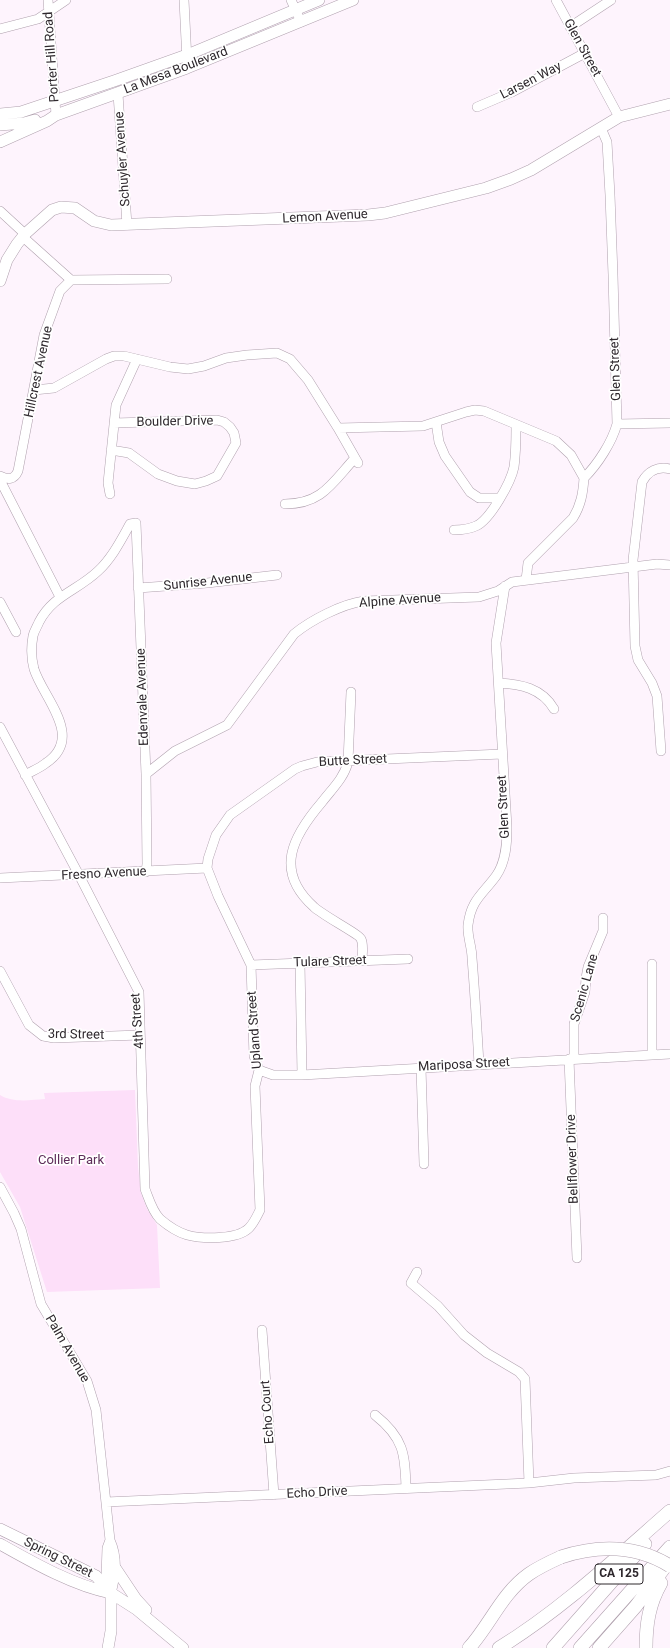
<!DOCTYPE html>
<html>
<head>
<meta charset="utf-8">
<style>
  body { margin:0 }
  canvas { display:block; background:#fef4fd }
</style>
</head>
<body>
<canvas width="670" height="1648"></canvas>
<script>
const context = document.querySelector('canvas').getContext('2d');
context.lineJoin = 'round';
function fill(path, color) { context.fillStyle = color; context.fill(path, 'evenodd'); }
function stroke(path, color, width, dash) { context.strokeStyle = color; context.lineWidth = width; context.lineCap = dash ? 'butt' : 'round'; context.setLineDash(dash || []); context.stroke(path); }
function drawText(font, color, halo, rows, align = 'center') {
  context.font = font + ' Roboto,sans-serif'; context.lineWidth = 3.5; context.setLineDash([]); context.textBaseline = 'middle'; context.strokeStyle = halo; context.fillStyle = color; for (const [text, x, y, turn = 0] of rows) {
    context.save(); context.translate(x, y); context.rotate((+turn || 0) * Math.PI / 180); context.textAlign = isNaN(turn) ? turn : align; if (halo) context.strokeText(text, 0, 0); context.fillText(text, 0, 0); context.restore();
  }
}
const green = new Path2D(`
  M135,1090L138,1167L141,1193L147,1209L157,1225L160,1288L47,1292L20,1207L0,1172V1095C13,1103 30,1100 45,1099L44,1093Z`);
const minor = new Path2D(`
  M48,0L56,115
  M184,0L187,61
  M291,0L301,22
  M556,0L619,117
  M570,27L611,0
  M0,29L38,19L66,0
  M118,94L127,225
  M477,107L512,92L585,53
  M0,211L25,234
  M23,237L71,280
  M34,390L54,388L106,359L114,356H124L170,367L188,369L204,366L226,358L247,355L277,353L290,359L308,380L338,428L423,426L466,412L475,410L484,411L556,441L571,455L584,478
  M436,422L439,442L445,456L470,492L479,498H500
  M617,424L670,423
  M338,428L358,463
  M111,450L129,453L158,474L177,481L195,484L206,481L217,476L236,443L234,433L230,427L224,422L217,420L114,423
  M0,476C8,480 14,480 18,471L44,335L60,291L71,280L167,279
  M0,480L60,597
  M110,494L108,483L116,405L137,359
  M285,504C322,504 332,483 355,458
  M454,530C461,530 469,529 476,526C490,520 511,482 514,467C516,453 516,439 516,426
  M526,580L528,563L573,518C581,505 583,493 584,478C598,464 612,442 617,424L613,275L610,195L607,142L601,128
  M138,588L207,583L277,575
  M0,602L16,632
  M499,683C520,684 542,688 554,709
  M351,692L348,762C344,778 332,789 322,802C292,837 274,871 314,907C322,915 359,934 361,939C364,945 362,954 362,961
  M0,727L79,875L139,992L145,1189C149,1199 152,1211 160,1219C167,1225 177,1232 187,1235C202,1239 237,1240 249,1228C254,1223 257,1216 260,1210L255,1086L259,1070L254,1056L251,965L218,896L207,868L208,859L216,835L230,815L295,769L302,766L317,762L502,754
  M661,751L657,696L652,683L638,660L635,646L633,560L642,482C648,471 658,466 670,469
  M146,774L175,751L227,725L294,634C311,620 342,604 364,601L479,597L498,591L512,582L657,564L670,565
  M25,775C32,771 40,768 46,763C85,737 43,698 34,669C31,658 31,647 33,636C34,631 37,627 39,622C53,595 77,591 98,571C112,558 121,540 130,524L136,523L146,774L147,864L146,872
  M0,878L207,868
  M300,963L302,1075
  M652,964V1054
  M251,965L408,959
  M0,971L29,1025L43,1036L54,1038L140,1035
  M569,1059L577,1258
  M574,1059V1024L585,992L586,978L588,967L603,931V918
  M479,1064C477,1029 475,994 472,958C472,947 467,936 468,925C471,900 482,895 496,876C506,862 507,843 507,827L496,643L505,586
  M421,1068L424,1164
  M259,1070L273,1075H302L670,1054
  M0,1187L14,1213L21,1229L41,1304L87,1381L96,1410L110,1540C118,1558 116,1575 111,1593
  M417,1272L411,1283L438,1306L464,1335L487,1353L519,1372L525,1379L529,1483
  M262,1330L274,1495
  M375,1415C404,1438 405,1454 406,1488
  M106,1502L529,1483L574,1478L656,1475L670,1471
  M110,1540L107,1548L106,1576L110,1592`);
const major = new Path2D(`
  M0,114L21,112L114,81L187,55L319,0
  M0,125L24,123L35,120
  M0,142L47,121L56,115L187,68L353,0
  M0,281L7,260L17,244L25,234L52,210L61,207L75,208L94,221L111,225L368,215L385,213L486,188L511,179L531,170L619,117L670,104
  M0,1529L96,1576L111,1593L136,1609L183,1648
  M0,1544C32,1562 74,1586 111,1593
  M116,1569L136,1599L146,1610
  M108,1648L111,1631V1593`);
const highway = new Path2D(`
  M469,1648C490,1625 502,1593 529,1574C539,1567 550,1562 561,1557
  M499,1648C561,1610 615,1559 670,1511
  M553,1648L645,1544
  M580,1648L670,1547
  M599,1648L636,1606L670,1560
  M646,1648C646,1624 649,1604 661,1583`);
const highwayBridge = new Path2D(`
  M561,1557C598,1545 636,1545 670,1566`);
const shields = [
  [619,1574,48]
];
const shieldNames = [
  ["CA 125",619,1574]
];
const streetNames = [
  ["Glen Street",582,48,61],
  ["Porter Hill Road",52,57,-94],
  ["La Mesa Boulevard",176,71,-21],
  ["Larsen Way",531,81,-27],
  ["Schuyler Avenue",123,159,-94],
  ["Lemon Avenue",325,217,-3],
  ["Glen Street",616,369,-92],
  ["Hillcrest Avenue",39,372,-78],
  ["Boulder Drive",175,422,-1],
  ["Sunrise Avenue",208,582,-6],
  ["Alpine Avenue",400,601,-4],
  ["Edenvale Avenue",143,697,-92],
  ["Butte Street",353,761,-3],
  ["Glen Street",504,807,-93],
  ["Fresno Avenue",104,874,-3],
  ["Tulare Street",330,962,-2],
  ["Scenic Lane",585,988,-74],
  ["4th Street",138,1021,-94],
  ["Upland Street",255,1030,-94],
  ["3rd Street",76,1035,1],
  ["Mariposa Street",464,1065,-3],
  ["Bellflower Drive",573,1159,-92],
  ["Palm Avenue",67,1349,60],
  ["Echo Court",268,1412,-94],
  ["Echo Drive",317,1493,-3],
  ["Spring Street",58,1558,26]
];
const parkNames = [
  ["Collier Park",71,1161]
];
fill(green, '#fddff9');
stroke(minor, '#b0a1ae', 10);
stroke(major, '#b0a1ae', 12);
stroke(highway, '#b0a1ae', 14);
stroke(minor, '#fff', 9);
stroke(major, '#fff', 11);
stroke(highway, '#fff', 13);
stroke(highwayBridge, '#b0a1ae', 14, []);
stroke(highwayBridge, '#fff', 13);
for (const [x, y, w] of shields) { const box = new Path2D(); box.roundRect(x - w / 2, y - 10, w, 20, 3); context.fillStyle = '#fff'; context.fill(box); stroke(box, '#2e282d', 1); }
drawText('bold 12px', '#2e282d', null, shieldNames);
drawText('13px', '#2e282d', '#fff', streetNames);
drawText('13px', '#5e2d5a', '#fff', parkNames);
</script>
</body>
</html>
